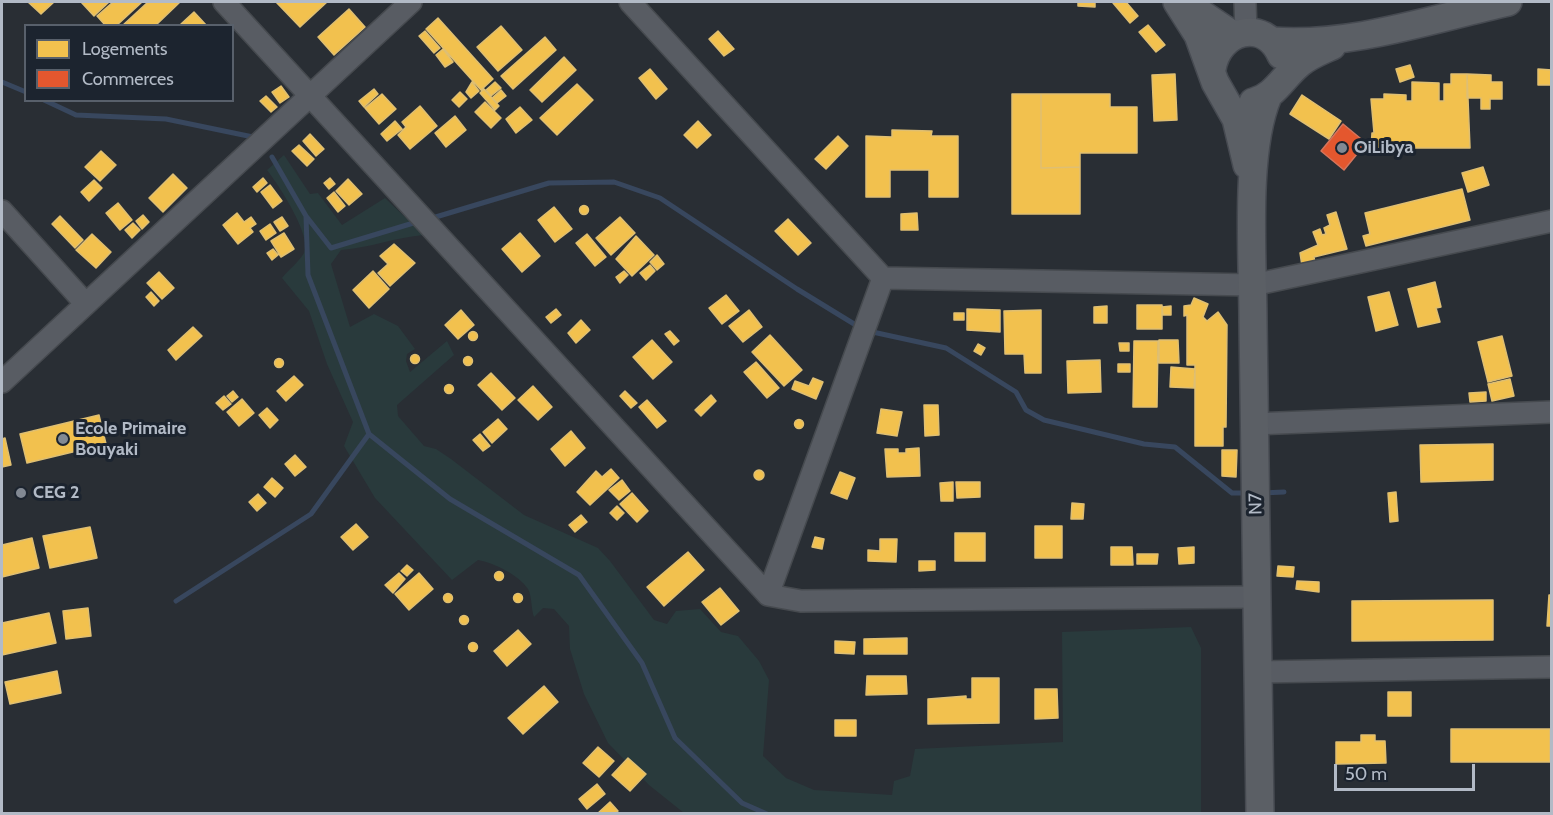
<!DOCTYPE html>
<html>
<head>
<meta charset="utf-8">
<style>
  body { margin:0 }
  #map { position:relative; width:1553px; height:815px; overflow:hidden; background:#292e34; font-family:Cabin,sans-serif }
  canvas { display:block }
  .frame { position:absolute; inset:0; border:3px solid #b2bac6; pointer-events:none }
  .legend { position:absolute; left:24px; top:24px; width:210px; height:78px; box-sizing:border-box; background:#1c242f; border:2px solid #58606b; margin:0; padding:8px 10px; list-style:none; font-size:18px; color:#b2bac6 }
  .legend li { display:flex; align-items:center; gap:12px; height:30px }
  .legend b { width:30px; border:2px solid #58606b }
  .scale { position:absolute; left:1334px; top:764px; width:141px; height:27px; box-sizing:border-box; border:3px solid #b2bac6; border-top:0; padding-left:8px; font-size:18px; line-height:21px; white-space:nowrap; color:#b2bac6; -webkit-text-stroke:4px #1c242f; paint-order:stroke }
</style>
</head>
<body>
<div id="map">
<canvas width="1553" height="815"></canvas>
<div class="frame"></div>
<ul class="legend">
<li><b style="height:16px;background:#f2c14e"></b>Logements</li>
<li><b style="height:16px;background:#e4572e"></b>Commerces</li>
</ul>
<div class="scale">50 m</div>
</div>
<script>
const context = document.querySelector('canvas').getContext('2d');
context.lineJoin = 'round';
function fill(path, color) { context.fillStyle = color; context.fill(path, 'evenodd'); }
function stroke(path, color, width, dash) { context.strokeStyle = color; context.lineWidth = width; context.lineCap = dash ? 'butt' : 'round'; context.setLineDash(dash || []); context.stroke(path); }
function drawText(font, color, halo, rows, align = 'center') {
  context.font = font + ' Cabin,sans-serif'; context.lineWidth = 6; context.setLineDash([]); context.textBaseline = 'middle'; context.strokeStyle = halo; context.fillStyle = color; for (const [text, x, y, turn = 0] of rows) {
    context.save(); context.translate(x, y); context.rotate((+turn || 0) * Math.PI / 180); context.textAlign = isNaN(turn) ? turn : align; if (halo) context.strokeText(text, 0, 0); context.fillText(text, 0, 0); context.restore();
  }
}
const green = new Path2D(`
  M284,155L310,194L318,193L342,225L385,198L424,235C396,237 370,248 341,250L331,264L350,327L374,314L398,326L415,349L407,354L406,361L410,372L447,341L454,355L397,405L398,416L424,446L436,449L451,459L524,515L598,548L610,561L654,620L667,624L676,611L700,609L721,632L738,636L759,661L769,680L763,756L786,778L814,790L892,795L894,781L910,776L915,749L1063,742L1062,632L1191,627L1201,648V813H684L649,785L608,743L584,694L570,649L569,626L554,609L543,608L534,617C531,609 532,596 528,589C519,575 494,563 478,560L452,580L375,498L344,446L353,422L327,364L309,311L282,278C288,270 299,262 304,253C313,237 278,184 267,170Z`);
const homes = new Path2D(`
  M28,2H54L41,14Z
  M81,2H109L94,16Z
  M113,2H142L116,26H106L97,16Z
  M148,2H180L155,26H122Z
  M276,2H327L300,27Z
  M1078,2H1095V7L1078,6Z
  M1115,2H1126L1138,16L1130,23L1113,3Z
  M349,9L365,27L334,55L318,37Z
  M194,12L207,26L181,24Z
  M438,18L493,79L481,90L426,29Z
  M1148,25L1165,45L1156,52L1139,32Z
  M501,26L522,50L498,71L477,47Z
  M425,31L440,48L434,53L419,36Z
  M718,31L734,49L724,56L709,39Z
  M545,37L556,50L513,89L501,76Z
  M443,49L453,62L445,67L436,55Z
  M564,57L576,70L542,102L530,90Z
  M1410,65L1414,77L1400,82L1396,69Z
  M650,69L667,89L656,99L639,78Z
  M1538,69L1552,70V85H1538Z
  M1175,74L1177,120L1154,121L1152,75Z
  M1451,74H1467L1470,148H1371L1372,133H1374L1371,99H1384V94L1406,95V101H1412V82L1439,83V101H1444V84H1451Z
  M1467,74L1491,75V82H1502V99H1490V109H1481V98H1467Z
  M472,82L479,91L471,98L466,92Z
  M495,82L501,88L491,96L486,90Z
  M577,84L593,100L557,135L540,118Z
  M281,86L289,97L280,103L272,92Z
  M374,89L378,94L364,107L359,101Z
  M484,89L499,106L495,110L480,93Z
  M501,90L506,96L497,103L492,98Z
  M460,92L467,99L459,107L452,100Z
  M382,94L396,109L379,124L365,108Z
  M1012,94H1041V168L1080,167V214H1012Z
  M1041,94H1110V107H1137V153H1080V167L1041,168Z
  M1302,95L1341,121L1329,139L1290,114Z
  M266,96L277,107L271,112L260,101Z
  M485,102L501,118L491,128L475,112Z
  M420,106L437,126L410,149L398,135L406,127L402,122Z
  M520,107L532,120L516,133L506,119Z
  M455,116L466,130L446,147L435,133Z
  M395,121L402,129L387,141L381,134Z
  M698,121L711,135L697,148L684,135Z
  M892,130L932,131L931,136H958V197H929V170H890V197H866V136L892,137Z
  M310,134L324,149L316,156L303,141Z
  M838,136L848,146L826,169L815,159Z
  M299,145L314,159L307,166L292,151Z
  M101,151L116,165L100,181L85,167Z
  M1483,167L1489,185L1468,192L1462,173Z
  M173,174L187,188L163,212L149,198Z
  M263,178L267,183L257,192L253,187Z
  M330,178L335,184L329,189L324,183Z
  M348,179L362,194L349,205L336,191Z
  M94,180L102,188L89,201L81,192Z
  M270,185L282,201L273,208L261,192Z
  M1462,189L1470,220L1366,246L1363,236L1370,234L1365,213Z
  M334,192L345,206L338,212L327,198Z
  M118,203L132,220L120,230L106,213Z
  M579.5 210a4.5 4.5 0 1 1 9 0a4.5 4.5 0 1 1-9 0Z
  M554,207L572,229L555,242L538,220Z
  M1336,212L1347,249L1314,257L1315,263L1302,266L1300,253L1318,245L1313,232L1320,229L1322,235L1326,234L1324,228L1330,225L1327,215Z
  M237,213L244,222L251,217L256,224L250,228L253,232L238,244L223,225Z
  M917,213L918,230H901V214Z
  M143,215L149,222L142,229L136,221Z
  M60,216L83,240L75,248L52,224Z
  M282,217L288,226L280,231L274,222Z
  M620,217L635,233L611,255L596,238Z
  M788,219L811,243L798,255L775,231Z
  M133,223L140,230L132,238L125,230Z
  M270,224L276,233L266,240L260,231Z
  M284,233L294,249L281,257L271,241Z
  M520,233L540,256L522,272L502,249Z
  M92,234L111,252L96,268L76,250Z
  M587,234L606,257L595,266L576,243Z
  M636,236L654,255L632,276L616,259Z
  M394,244L415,263L390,286L378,273L388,264L380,256Z
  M273,249L278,255L272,260L267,253Z
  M657,255L664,264L657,270L650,262Z
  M650,265L655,271L646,280L640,273Z
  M373,271L389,289L369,308L353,290Z
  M624,271L628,275L620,283L616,277Z
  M159,272L174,288L162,299L147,283Z
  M1435,282L1441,307L1436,308L1440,322L1418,327L1408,289Z
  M151,292L159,301L154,306L146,297Z
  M1389,292L1398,325L1376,331L1368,297Z
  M726,295L739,311L722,324L709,308Z
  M1194,298L1208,304L1203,317L1207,321L1218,312L1227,325L1226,427H1223V446H1195V365H1187V315L1184,316V306L1191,305Z
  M1137,305H1162V329H1137Z
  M1107,306V323H1094V307Z
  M1171,306V315H1163L1162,307Z
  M556,309L561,315L551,323L546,317Z
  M967,309L1000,310V332L967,330Z
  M461,310L474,325L458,339L445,325Z
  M749,310L762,327L743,342L729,326Z
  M1041,310V373H1025L1024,354H1005L1004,311Z
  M954,313H964V320H954Z
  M581,320L590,330L576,343L568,333Z
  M193,327L202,336L176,360L168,350Z
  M670,331L679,341L674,345L665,334Z
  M468.5 336a4.5 4.5 0 1 1 9 0a4.5 4.5 0 1 1-9 0Z
  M770,335L802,370L784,386L752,352Z
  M1502,336L1512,376L1488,382L1478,342Z
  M652,340L672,362L653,379L633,357Z
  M1159,340H1178L1179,363H1159Z
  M1134,341H1158L1157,407H1133Z
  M1119,343H1129V351H1120Z
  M978,344L985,348L981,355L974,351Z
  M410.5 359a4.5 4.5 0 1 1 9 0a4.5 4.5 0 1 1-9 0Z
  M463.5 361a4.5 4.5 0 1 1 9 0a4.5 4.5 0 1 1-9 0Z
  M274.5 363a4.5 4.5 0 1 1 9 0a4.5 4.5 0 1 1-9 0Z
  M1100,360L1101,392L1068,393L1067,361Z
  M756,362L779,388L767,398L744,372Z
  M1118,364H1130V372H1118Z
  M1171,367L1195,369L1194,388L1170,387Z
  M491,373L515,398L502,410L478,385Z
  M294,376L303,385L286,401L277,391Z
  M813,378L823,382L816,399L792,389L795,381L809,386Z
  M1510,379L1514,396L1492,401L1488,384Z
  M444.5 389a4.5 4.5 0 1 1 9 0a4.5 4.5 0 1 1-9 0Z
  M533,386L552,407L538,420L518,400Z
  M233,391L238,397L232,402L227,396Z
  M625,391L637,403L631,408L620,396Z
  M1486,392V401L1470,402L1469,393Z
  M711,395L716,401L701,416L695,410Z
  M224,396L231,404L223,410L216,403Z
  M242,399L254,413L239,426L227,412Z
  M647,400L666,421L657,428L639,407Z
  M924,405H938L939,435L925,436Z
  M267,408L278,420L270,428L259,415Z
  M881,409L902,412L897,436L877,433Z
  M99,415L106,444L27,463L20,434Z
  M498,419L507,429L492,443L483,432Z
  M794.5 424a4.5 4.5 0 1 1 9 0a4.5 4.5 0 1 1-9 0Z
  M571,431L585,448L565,466L551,449Z
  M480,434L490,446L483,451L473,440Z
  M5,438L11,465L2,467V439Z
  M1493,444V480L1421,482L1420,445Z
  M919,448L920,476L887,477L885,449H898V453H906V449Z
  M1222,450H1237L1236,477L1222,476Z
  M295,455L306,467L295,476L285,464Z
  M611,469L619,478L590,505L577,492L596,471L602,477Z
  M754 475a5 5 0 1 1 10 0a5 5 0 1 1-10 0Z
  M840,472L855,478L847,499L831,493Z
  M272,478L283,488L275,497L264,487Z
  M622,480L630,491L619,500L609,490Z
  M953,482V501H941L940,483Z
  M956,482H980V497L957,498Z
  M1396,492L1398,521L1390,522L1388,493Z
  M632,493L648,511L637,522L620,504Z
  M258,494L266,503L257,511L249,502Z
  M1072,503L1084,504L1083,519H1071Z
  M617,506L624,513L617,520L610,513Z
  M581,515L587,522L575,532L569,525Z
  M356,524L368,537L353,550L341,537Z
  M1035,526H1062V558H1035Z
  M90,527L97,558L50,568L43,536Z
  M955,533H985V561H955Z
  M815,537L824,539L822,549L812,547Z
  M32,538L39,568L2,577V545Z
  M880,539H897L896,562L868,561V550L880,551Z
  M1111,547H1132L1133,565H1111Z
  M1194,547V563L1179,564L1178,548Z
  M688,552L704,570L664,606L647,587Z
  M1137,554H1158L1157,564H1137Z
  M919,561H935V570L919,571Z
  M407,565L413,570L407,576L401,571Z
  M1278,566L1294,567L1293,577L1277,576Z
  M494.5 576a4.5 4.5 0 1 1 9 0a4.5 4.5 0 1 1-9 0Z
  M399,573L405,579L393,593L385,585Z
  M419,573L433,589L409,610L395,594Z
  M1297,581L1319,582V592L1296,589Z
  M720,588L739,611L721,625L702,602Z
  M443.5 598a4.5 4.5 0 1 1 9 0a4.5 4.5 0 1 1-9 0Z
  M513.5 598a4.5 4.5 0 1 1 9 0a4.5 4.5 0 1 1-9 0Z
  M1549,595H1552V626H1547Z
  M1493,600V640L1352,641V601Z
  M88,608L91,636L66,639L63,611Z
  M49,613L56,643L2,655V623Z
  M459.5 620a4.5 4.5 0 1 1 9 0a4.5 4.5 0 1 1-9 0Z
  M518,630L531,644L507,666L494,651Z
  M907,638V654H864V639Z
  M835,641L855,642L854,654L835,653Z
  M468.5 647a4.5 4.5 0 1 1 9 0a4.5 4.5 0 1 1-9 0Z
  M57,671L61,693L10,704L5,682Z
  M867,676H906L907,694L866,695Z
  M972,678H999V723L928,724V699L966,696V699H972Z
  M544,686L558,702L523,734L508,718Z
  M1035,689H1057L1058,718L1035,719Z
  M1388,692H1411V716H1388Z
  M835,720H856V736H835Z
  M1451,729H1550V762H1451Z
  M1361,735H1375V741H1385L1386,763L1336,764V742H1361Z
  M598,747L614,761L599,777L583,763Z
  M628,758L646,774L630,791L612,775Z
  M597,784L605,794L587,809L579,799Z
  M610,802L618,811L615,814H597Z`);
const shops = new Path2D(`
  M1343,124L1366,143L1344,170L1321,151Z`);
const stream = new Path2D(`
  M2,82L26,92
  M44,100L76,115L166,119L253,137
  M272,157L306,216L308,275L369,434L450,499L579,575L642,663L675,738L742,803L767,814
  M306,216L331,248L420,221
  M429,219L549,183L614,182L660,198L797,289L859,327
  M868,331L946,348L1016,392L1026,410L1044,420L1144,444L1175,447L1232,493H1246
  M1262,493L1284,492
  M176,601L311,514L369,434`);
const minor = new Path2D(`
  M224,2L768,595
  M630,2L883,278L1253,285L1552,221
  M1245,2L1246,32
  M2,211L85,303
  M883,278L768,595L801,601L1257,597
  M2,382L411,2
  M1254,424L1552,412
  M1258,672L1552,667`);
const major = new Path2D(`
  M1177,2L1198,35L1215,82L1236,119L1247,165
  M1184,2L1233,35
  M1272,41C1351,47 1431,19 1508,2
  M1212,69C1218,30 1264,17 1281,55
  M1253,102C1274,97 1283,77 1299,64C1308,56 1321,51 1332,46
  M1260,814C1257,650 1254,486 1253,322C1253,258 1244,153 1268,96`);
const markers = [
  [1342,148,6,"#828993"],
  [63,439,6,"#828993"],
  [21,493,6,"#828993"]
];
const poiNames = [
  ["OiLibya",1354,148],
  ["Ecole Primaire",75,429],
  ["Bouyaki",75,450],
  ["CEG 2",33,493]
];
const streetNames = [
  ["N7",1256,504,-91]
];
fill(green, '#293a3c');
fill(homes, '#f2c14e');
stroke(homes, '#dfbf72', 1.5);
fill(shops, '#e4572e');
stroke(shops, '#d5755c', 1.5);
stroke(stream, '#38475e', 5);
stroke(minor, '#464a4f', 24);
stroke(major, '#464a51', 30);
stroke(minor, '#585c63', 21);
stroke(major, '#5b5f65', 27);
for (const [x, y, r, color] of markers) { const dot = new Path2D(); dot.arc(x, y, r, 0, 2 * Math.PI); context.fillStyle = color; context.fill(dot); stroke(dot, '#1c242f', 2); }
drawText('bold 18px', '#b2bac6', '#1c242f', poiNames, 'left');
drawText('18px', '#b2bac6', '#1c242f', streetNames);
</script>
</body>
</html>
